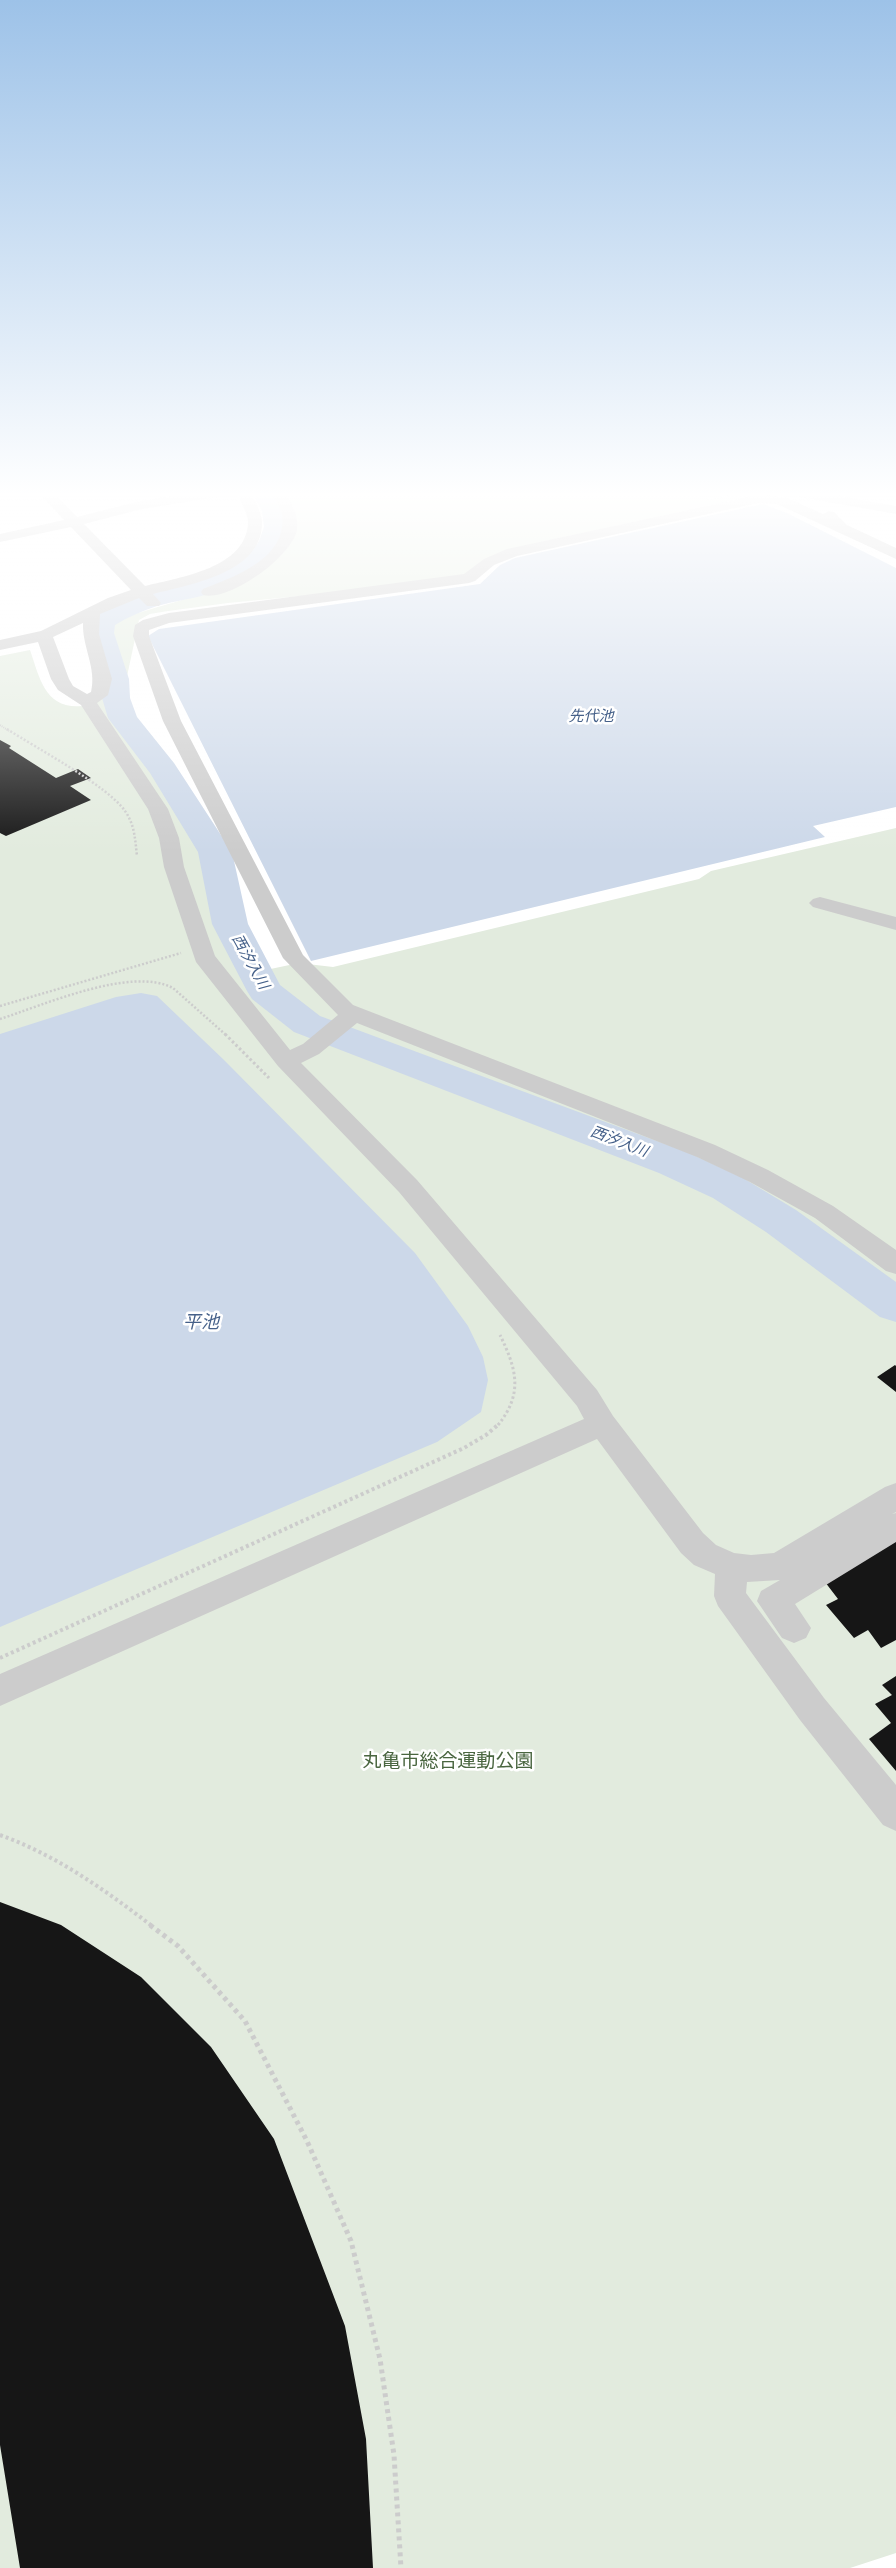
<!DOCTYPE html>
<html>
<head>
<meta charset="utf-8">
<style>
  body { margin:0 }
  canvas { display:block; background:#fff }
</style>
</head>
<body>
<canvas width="896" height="2568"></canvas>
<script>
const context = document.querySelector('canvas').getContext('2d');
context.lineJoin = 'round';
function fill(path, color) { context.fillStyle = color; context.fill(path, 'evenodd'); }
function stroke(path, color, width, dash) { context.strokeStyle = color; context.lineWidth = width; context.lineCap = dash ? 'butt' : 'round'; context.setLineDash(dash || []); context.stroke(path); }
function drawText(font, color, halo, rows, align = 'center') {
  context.font = font + ' Helvetica,"Noto Sans JP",sans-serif'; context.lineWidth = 5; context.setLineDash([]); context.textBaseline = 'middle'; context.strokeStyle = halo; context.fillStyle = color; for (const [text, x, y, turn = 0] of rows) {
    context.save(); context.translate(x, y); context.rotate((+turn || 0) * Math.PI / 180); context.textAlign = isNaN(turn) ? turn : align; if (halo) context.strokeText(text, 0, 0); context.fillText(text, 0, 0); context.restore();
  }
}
const green = new Path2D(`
  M285,493H697L709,500L740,493L759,495L527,545L468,575L343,592L228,603L168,611L150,614L139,620L119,714L206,855L211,879L261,971L299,963L333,967L699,879L711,871L896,828V2553L850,2568H0V656L30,650C40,679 45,709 82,706L99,684L86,632C106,624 127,616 148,610C191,596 339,567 285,493Z`);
const water = new Path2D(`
  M763,504L787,513L896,568V807L813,826L825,837L311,961L148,636L159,629L480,584L500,565L515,558Z
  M141,993L157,996L224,1060L415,1253L468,1326L483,1357L488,1380L481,1412L437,1442L0,1627V1034L116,997Z`);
const river = new Path2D(`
  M252,493H276C282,504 289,515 288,529C283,565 240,585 209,594C192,599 174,601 157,606C142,611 128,617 115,625L114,633L129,679L130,698L137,717L174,763L232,852L248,924L280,985L320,1016L689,1153L743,1178L796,1210L896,1282V1322L880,1317L766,1232L713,1198L659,1173L294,1032L252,999L247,991L212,924L198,852L150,773L108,718L102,698L101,679L86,633L89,621L93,615L112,605L138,595L207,578L240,561L253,550L259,541L264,527L262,511Z`);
const building = new Path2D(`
  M0,740L11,746L9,748L56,778L78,769L91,778L70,786L91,800L6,836L0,833Z
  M895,1365L896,1366V1392L877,1377Z
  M896,1540V1640L881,1648L868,1630L854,1638L826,1605L838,1599L825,1582Z
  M896,1676V1771L869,1739L891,1723L875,1704L892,1695L882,1685Z
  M0,1902L61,1925L141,1977L211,2047L274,2139L345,2326L366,2439L373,2568H20L0,2445Z`);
const pathFar4 = new Path2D(`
  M0,725L9,731`);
const pathFar3 = new Path2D(`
  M7,729C36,748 108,786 125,811C135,825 135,840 137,856
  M0,1006L181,953
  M0,1019C44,1005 131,966 173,988L226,1035`);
const pathFar2 = new Path2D(`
  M225,1034L269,1078
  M498,1425C524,1393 516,1368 500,1335`);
const pathFar1 = new Path2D(`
  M0,1658L464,1448L486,1435L499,1424
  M0,1835C56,1855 105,1890 152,1926`);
const path = new Path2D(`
  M150,1925L178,1946L245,2021L307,2141L351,2241L380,2359L394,2455L401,2568`);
const minor = new Path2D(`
  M39,493H54L77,517L140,501L190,493H225L218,497L142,509L84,524L145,586C181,577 247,568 248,522C248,513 240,501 237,493H251C255,501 262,513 262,522C263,573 191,584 153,594L161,603L159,606H147L139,598L100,614L99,634L112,679L108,695L97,703L168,809L179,838L184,867L215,956L290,1050L303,1044L338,1015L283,958L163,721L133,636L135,625L143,620L169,613L464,574L484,559L507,549L758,495L785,497L823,514L829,511L834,512L847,525L896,548V559L777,504L758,503L517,556L494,565L475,581L469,583L169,623L149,630V636L181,721L303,955L353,1005L715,1145L768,1170L833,1206L896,1250V1274L886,1271L815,1218L750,1182L697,1157L357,1023L319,1054L301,1063L417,1180L597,1390L613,1416L703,1533L716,1545L734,1553L751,1555L774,1553L885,1487L896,1483V1512L892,1514L896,1513V1542L795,1604L811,1628L806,1638L794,1643L782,1638L757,1601L761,1591L780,1580L747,1582L746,1593L824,1698L896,1785V1831L883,1825L800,1720L718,1606L714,1596L715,1574L694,1565L681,1553L597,1439L0,1706V1674L584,1419L577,1406L399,1192L278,1066L196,962L164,867L159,838L148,809L81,705L58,690L51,679L38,642L0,650V640L41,631L108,598L131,590L71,527L0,542V534L64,520ZM83,623C82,647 97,668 91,692L87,694L73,686L69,679L53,637Z
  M272,493H286C292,504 299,516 297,530C292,557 229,602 203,595L201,592L203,589C236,576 288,558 282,514C280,507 275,500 272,493Z
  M793,493H824L896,506V514L800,497Z
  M820,897L896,917V930L813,907L809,903L813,899Z`);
const farWaternames = [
  ["先代池",591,717],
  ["西汐入川",250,962,61],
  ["西汐入川",619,1142,21]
];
const waterNames = [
  ["平池",201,1323]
];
const nearParknames = [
  ["丸亀市総合運動公園",448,1762]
];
fill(green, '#e2ebde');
fill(water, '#ccd8e9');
fill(river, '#ccd8e9');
fill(building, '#161616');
stroke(pathFar4, '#ccc', 2, [1, 1]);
stroke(pathFar3, '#ccc', 2.5, [2, 2]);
stroke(pathFar2, '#ccc', 3, [2.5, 2.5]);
stroke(pathFar1, '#ccc', 4, [3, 3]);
stroke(path, '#ccc', 5, [4, 4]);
fill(minor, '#ccc');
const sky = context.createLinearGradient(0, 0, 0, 853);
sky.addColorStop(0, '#9dc2e8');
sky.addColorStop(0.58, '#fff');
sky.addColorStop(1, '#ffffff00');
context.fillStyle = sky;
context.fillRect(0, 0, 896, 853);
drawText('italic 15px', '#456089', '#fff', farWaternames);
drawText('italic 18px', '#456089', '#fff', waterNames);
drawText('19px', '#4a6640', '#fff', nearParknames);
</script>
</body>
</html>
